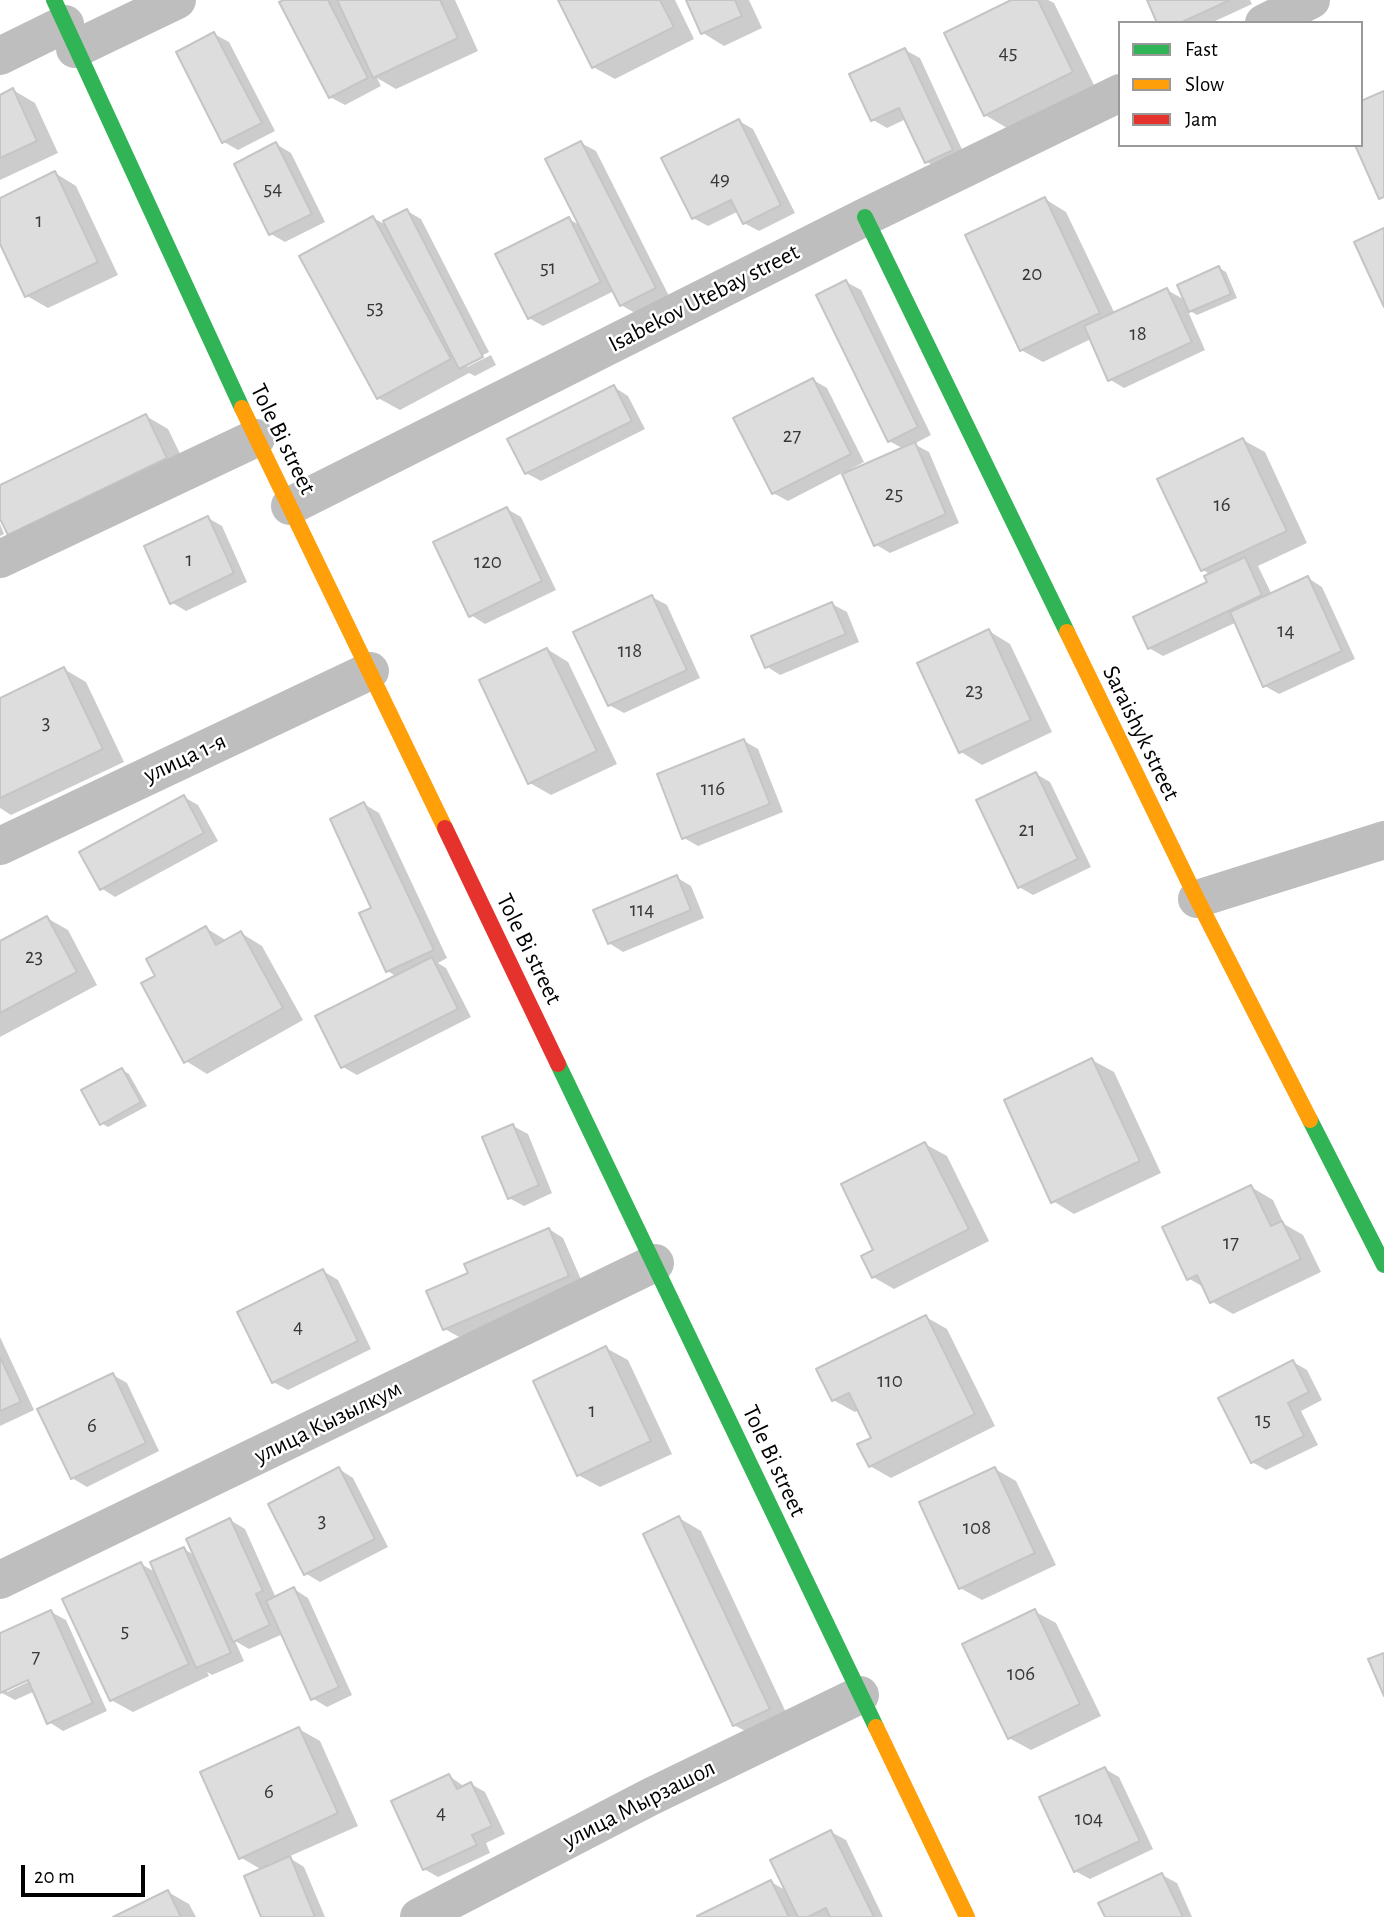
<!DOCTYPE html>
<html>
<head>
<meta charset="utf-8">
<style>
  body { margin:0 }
  #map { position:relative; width:1384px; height:1917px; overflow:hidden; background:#fff; font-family:"Alegreya Sans",sans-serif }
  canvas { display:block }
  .legend { position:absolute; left:1118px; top:21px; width:245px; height:126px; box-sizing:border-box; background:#fff; border:2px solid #999; margin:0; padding:9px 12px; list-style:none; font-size:21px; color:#000 }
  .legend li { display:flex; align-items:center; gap:14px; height:35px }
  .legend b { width:35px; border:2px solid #999 }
  .scale { position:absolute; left:21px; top:1865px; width:124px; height:32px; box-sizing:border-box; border:4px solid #000; border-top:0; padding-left:9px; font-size:21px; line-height:24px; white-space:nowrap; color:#000; -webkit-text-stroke:5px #fff; paint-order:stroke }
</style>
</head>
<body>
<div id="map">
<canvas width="1384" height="1917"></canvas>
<ul class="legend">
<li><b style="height:9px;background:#30b455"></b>Fast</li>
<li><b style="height:9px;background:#ff9f0a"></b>Slow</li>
<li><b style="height:9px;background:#e5322d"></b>Jam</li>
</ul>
<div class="scale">20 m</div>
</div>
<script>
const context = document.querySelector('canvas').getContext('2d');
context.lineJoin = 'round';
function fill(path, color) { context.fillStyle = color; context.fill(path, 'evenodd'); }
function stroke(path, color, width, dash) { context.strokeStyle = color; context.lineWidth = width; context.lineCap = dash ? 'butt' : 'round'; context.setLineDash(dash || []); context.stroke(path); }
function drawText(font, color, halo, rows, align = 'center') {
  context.font = font + ' "Alegreya Sans",sans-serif'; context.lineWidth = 5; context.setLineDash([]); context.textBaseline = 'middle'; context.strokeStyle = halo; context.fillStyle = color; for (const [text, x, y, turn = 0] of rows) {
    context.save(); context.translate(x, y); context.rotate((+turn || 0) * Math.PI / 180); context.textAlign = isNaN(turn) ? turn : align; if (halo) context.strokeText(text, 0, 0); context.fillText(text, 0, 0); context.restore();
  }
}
const shadow = new Path2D(`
  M287,0H455L478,51L396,89L377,78L381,86L345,105L330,97Z
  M560,0H675L694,39L615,79L593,67Z
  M688,0H749L762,28L724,46L703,33Z
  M1015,0H1048L1054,3L1094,85L1007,128L985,115Z
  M1149,0H1250L1252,4L1211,23H1159Z
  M214,34L229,42L275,131L238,150L224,142Z
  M905,50L920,58L966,158L941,170L927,162L906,119L887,128L873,120Z
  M13,90L35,103L58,153L0,180V96Z
  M739,121L753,129L795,213L759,231L744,223L739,211L708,226L693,218Z
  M581,143L596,151L669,296L635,313L621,305L614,291L543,326L529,318L569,219L581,226Z
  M276,144L291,153L325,222L285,242L271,234Z
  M55,173L76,186L118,275L48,308L27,296L0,240V199Z
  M1045,199L1066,212L1115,314L1167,290L1185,300L1219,268L1226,272L1237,298L1197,315L1187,309L1205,350L1124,388L1109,379L1091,339L1043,362L1021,350Z
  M407,211L421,219L489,352L467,363V367L491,355L496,365L475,376L469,373L400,410L378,398L373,218L388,226Z
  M846,282L861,290L931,435L914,444L929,452L959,523L890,553L875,544L844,472L788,501L773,493L813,380L827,388L864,462L851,469L852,471L904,449L889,441Z
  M614,387L628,396L645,429L541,481L526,473Z
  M146,416L168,429L188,470L0,515V487Z
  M1243,440L1265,452L1307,543L1258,566L1272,595L1308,578L1322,587L1355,659L1279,694L1265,686L1237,622L1163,656L1149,648L1210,583L1211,575L1203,570Z
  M507,509L521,517L556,590L485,624L471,615Z
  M208,518L222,526L247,582L186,611L171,602Z
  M0,524L4,534L0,536Z
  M652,597L667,605L700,678L624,713L609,705Z
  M832,604L847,612L859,642L780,675L766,666Z
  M989,631L1010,644L1052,732L982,765L961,752L919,664Z
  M547,649L568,662L617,764L551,795L530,783Z
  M64,669L86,682L124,762L11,815L0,808V700Z
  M744,741L758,749L783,812L698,846L684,838Z
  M1036,774L1050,782L1091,867L1033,895L1019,887Z
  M184,797L198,805L218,841L115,897L101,888Z
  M364,804L379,813L447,958L438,963L446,968L471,1017L357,1075L343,1067L397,977L388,971Z
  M676,877L691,886L704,918L623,952L609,943Z
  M47,918L68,930L97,985L0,1037V943Z
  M206,928L227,941L241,933L262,946L303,1020L207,1074L186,1061L157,976Z
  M1092,1060L1114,1072L1161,1173L1074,1214L1053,1201Z
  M122,1070L129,1074L147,1106L108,1127L101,1123Z
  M513,1126L528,1134L552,1193L524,1206L509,1198Z
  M925,1144L947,1156L989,1241L894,1289L873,1277L876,1251Z
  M1251,1187L1273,1200L1284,1224L1303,1235L1321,1272L1233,1314L1211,1301L1205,1288L1188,1278Z
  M549,1229L563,1238L583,1284L459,1337L445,1329L470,1274Z
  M323,1271L338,1280L371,1349L288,1390L273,1382Z
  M926,1317L947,1329L995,1426L891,1478L870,1466L873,1438L859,1410L855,1412L833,1400Z
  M0,1337L34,1410L0,1426Z
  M606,1348L628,1360L672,1454L600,1487L578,1475Z
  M1293,1362L1307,1370L1322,1400L1301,1411L1318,1445L1266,1470L1252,1462Z
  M113,1375L127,1383L159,1451L87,1487L72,1478Z
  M339,1469L353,1478L388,1547L320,1582L305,1573Z
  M995,1469L1016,1481L1056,1565L982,1600L960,1588Z
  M679,1518L701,1531L790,1721L756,1737L734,1725Z
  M230,1520L245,1529L276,1598L294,1589L308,1598L352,1695L327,1707L312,1698L283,1634L249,1649L235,1641L244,1661L212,1675L207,1672L209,1676L133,1712L111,1700L141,1564L157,1573L184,1549L196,1556Z
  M1034,1611L1056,1623L1101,1716L1031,1750L1009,1738Z
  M51,1612L66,1620L107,1711L63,1731L49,1722L35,1691L15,1700L0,1692V1635ZM35,1675L36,1678L7,1692V1688Z
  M299,1729L320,1741L358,1826L288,1857L304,1867L325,1917H263L262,1870L240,1857Z
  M1105,1769L1119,1777L1153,1849L1090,1879L1075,1871Z
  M449,1776L465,1787L471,1784L485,1792L505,1834L486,1843L490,1853L438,1877L424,1869Z
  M831,1832L846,1840L883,1917H699L771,1882L787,1891Z
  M1162,1875L1177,1883L1192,1917H1107Z
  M168,1892L189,1904L196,1917H117Z`);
const building = new Path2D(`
  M284,0H328L368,78L329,98L279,2Z
  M337,0H440L458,38L373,78Z
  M558,0H660L674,27L592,68Z
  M686,0H735L742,16L701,34Z
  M1011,0H1038L1073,72L984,116L944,33Z
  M1147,0H1230L1180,23H1157Z
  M214,32L262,123L222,143L176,52Z
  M905,48L953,150L925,163L899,108L871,121L849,74Z
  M13,88L37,141L0,158V95Z
  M1384,91V197L1379,199L1355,145H1361V101Z
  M739,119L781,205L743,224L731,200L692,219L661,158Z
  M581,141L656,288L620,306L545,159Z
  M276,142L312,214L269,235L234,164Z
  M55,171L98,262L25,297L0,244V198Z
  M1045,197L1100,313L1020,351L965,235Z
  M407,209L483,357L459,369L383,221Z
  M373,216L451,359L377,399L299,256Z
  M569,217L601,282L528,319L495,254Z
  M1384,228V307L1354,242Z
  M1219,266L1231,294L1189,312L1177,285Z
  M846,280L918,427L888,442L816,295Z
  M1167,288L1192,342L1108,381L1084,326Z
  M813,378L851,454L772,494L733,418Z
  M614,385L632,421L525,474L507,439Z
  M146,414L167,458L8,535L0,519V485Z
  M1243,438L1287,531L1201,571L1157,479Z
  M915,442L946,514L874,546L842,474Z
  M507,507L542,581L469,617L433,542Z
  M208,516L234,573L170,604L144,546Z
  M1245,557L1262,595L1148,649L1133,617L1207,582L1204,576Z
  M1308,576L1342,651L1263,687L1230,612Z
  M652,595L687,670L608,706L573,632Z
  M832,602L846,634L765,668L751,636Z
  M989,629L1031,720L959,753L917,663Z
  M547,648L597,751L528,784L479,680Z
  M64,667L103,749L0,798V698Z
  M744,739L770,804L682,839L657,774Z
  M1036,772L1078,859L1018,888L976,800Z
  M184,795L204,833L100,890L79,852Z
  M364,802L434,950L386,972L359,913L371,908L330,819Z
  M677,875L691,910L608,944L593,910Z
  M47,916L77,972L0,1013V941Z
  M206,926L216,945L241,931L283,1008L184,1063L141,983L155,976L146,959Z
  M432,957L458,1009L341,1068L315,1016Z
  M1092,1058L1140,1161L1051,1203L1004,1100Z
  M122,1068L141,1102L100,1125L81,1090Z
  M513,1124L539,1185L508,1199L482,1137Z
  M925,1142L969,1229L872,1278L861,1256L873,1250L841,1184Z
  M1251,1185L1271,1226L1282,1221L1301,1259L1210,1303L1197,1275L1187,1280L1162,1227Z
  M549,1228L569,1276L443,1330L426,1291L468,1273L464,1264Z
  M323,1269L358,1341L272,1383L237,1312Z
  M926,1315L975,1414L869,1467L857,1444L871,1438L849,1393L832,1401L816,1369Z
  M606,1346L651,1441L577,1476L533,1381Z
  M0,1357L21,1402L0,1411Z
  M1293,1360L1309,1392L1288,1403L1304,1436L1251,1463L1218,1398Z
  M113,1373L146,1443L71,1479L37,1409Z
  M339,1467L375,1539L304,1575L268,1504Z
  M995,1467L1035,1553L959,1589L919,1502Z
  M679,1516L770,1709L733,1726L643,1534Z
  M230,1518L263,1591L256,1594L270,1625L233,1642L186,1539Z
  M184,1547L231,1653L196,1668L150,1562Z
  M141,1562L189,1664L110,1701L62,1599Z
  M294,1587L339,1687L311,1700L266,1601Z
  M1035,1609L1080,1704L1008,1739L962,1644Z
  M51,1610L93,1703L47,1724L28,1680L0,1693V1633Z
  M1384,1653V1696L1368,1659Z
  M299,1727L338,1813L239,1859L200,1772Z
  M1105,1767L1140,1841L1074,1872L1039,1797Z
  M449,1774L457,1789L471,1782L492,1826L472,1835L477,1845L423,1870L391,1801Z
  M831,1830L874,1917H830L826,1908L808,1917H798L770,1860Z
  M290,1856L315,1917H261L244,1876Z
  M1162,1873L1183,1917H1105L1098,1903Z
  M771,1880L789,1917H697V1916Z
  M168,1890L181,1917H113Z`);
const street = new Path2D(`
  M1264,23L1311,0
  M75,49L177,0
  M0,56L65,24
  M290,506L865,217L1120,93
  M0,559L256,438
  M0,846L370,671
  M1197,899L1384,840
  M0,1580L655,1263
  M419,1917L650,1797L860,1695`);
const fast = new Path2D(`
  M54,0L242,408
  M865,217L1067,632
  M558,1064L876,1727
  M1310,1120L1384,1265`);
const slow = new Path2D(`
  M242,408L445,828
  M1067,632L1197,899L1310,1120
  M876,1727L967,1917`);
const jam = new Path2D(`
  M445,828L558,1064`);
const numberNames = [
  ["45",1008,53],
  ["49",720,179],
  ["54",273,189],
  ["1",39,221],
  ["51",548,268],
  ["20",1032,274],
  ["53",375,308],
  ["18",1138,334],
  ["27",792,436],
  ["25",894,494],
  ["16",1222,505],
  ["1",189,560],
  ["120",488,562],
  ["14",1286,631],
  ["118",630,651],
  ["23",974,691],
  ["3",46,723],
  ["116",713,789],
  ["21",1027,830],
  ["114",642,910],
  ["23",34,957],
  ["17",1231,1243],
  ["4",298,1327],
  ["110",890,1381],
  ["1",592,1411],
  ["15",1263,1420],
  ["6",92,1426],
  ["3",322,1521],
  ["108",977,1528],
  ["5",125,1631],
  ["7",36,1657],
  ["106",1021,1674],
  ["6",269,1792],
  ["4",441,1813],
  ["104",1089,1819]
];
const streetNames = [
  ["Isabekov Utebay street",704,298,-27],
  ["Tole Bi street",283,439,64],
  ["Saraishyk street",1141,733,64],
  ["улица 1-я",185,758,-25],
  ["Tole Bi street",529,949,64],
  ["улица Кызылкум",328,1422,-26],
  ["Tole Bi street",774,1461,65],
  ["улица Мырзашол",639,1804,-27]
];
fill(shadow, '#0003');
fill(building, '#ddd');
stroke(building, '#c5c5c5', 2);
stroke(street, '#bebebe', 38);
stroke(fast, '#30b455', 16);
stroke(slow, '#ff9f0a', 16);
stroke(jam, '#e5322d', 16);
drawText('21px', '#373737', null, numberNames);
drawText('24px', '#000', '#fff', streetNames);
</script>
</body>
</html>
